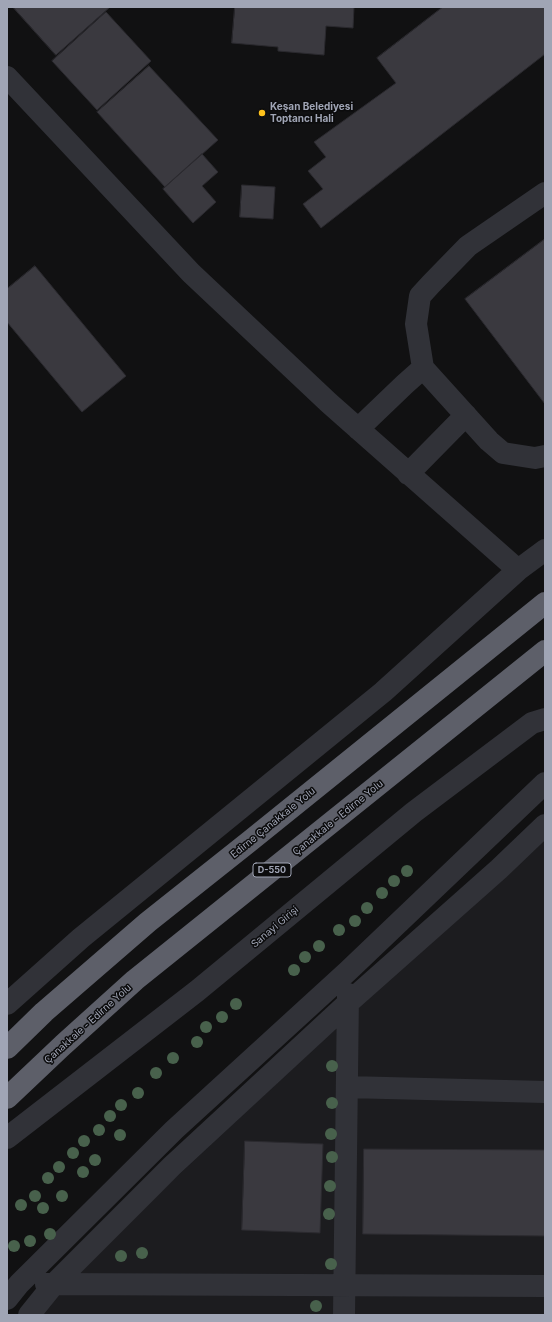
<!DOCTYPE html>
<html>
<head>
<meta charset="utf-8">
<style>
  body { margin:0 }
  #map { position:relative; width:552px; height:1322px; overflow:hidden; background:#111112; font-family:Inter,sans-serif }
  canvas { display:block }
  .frame { position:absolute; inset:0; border:8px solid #a0a5b5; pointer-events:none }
</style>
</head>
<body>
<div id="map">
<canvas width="552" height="1322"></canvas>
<div class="frame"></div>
</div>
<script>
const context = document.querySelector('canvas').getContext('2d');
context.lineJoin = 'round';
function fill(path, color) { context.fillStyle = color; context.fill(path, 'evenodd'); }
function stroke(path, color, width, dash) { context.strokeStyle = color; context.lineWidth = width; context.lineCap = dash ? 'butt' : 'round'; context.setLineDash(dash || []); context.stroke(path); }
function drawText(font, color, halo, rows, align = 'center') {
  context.font = font + ' Inter,sans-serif'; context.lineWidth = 3; context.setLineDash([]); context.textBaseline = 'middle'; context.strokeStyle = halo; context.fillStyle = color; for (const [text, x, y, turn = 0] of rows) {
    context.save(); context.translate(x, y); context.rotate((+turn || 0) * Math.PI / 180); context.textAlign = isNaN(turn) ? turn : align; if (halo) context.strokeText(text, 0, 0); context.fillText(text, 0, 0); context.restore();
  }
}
const built = new Path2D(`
  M545,833V1315H31L38,1306Z`);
const building = new Path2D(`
  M13,7H110L56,55Z
  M235,7H354L353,28L326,26L324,55L278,51V47L232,43Z
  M443,7H545V54L321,228L303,204L323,189L308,171L326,157L314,142L396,83L377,58Z
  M106,12L151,61L97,110L52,61Z
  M149,66L218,140L165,187L97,112Z
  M202,154L218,172L202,186L216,202L193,223L163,189Z
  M242,185L275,187L273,219L240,217Z
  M545,239V404L465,299Z
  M35,266L126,376L82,412L7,322V289Z
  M245,1141L323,1144L320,1233L242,1230Z
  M364,1149L545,1150V1236L363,1234Z`);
const minor = new Path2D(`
  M7,77L191,273L329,403L518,570
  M545,193L468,246L431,284L420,296L416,324L423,368L489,441L503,453L535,458L545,456
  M358,429L405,384L423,368
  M408,474L466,415
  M7,1004L81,938L383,692L518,570L545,550
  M347,1087L545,1092
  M7,1138L197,991L414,812L532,723L545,719
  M46,1284L545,1286
  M7,1299L19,1284L174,1130L348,971L545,783
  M29,1315L54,1284L172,1166L348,1003L499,869L545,825
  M344,1315L348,994`);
const highway = new Path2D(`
  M7,1048L44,1012L148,922L250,841L545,603
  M7,1098L63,1045L135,980L545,651`);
const trees = [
  [407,871],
  [394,881],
  [382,893],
  [367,908],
  [355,921],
  [339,930],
  [319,946],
  [305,957],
  [294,970],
  [236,1004],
  [222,1017],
  [206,1027],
  [197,1042],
  [173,1058],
  [332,1066],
  [156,1073],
  [138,1093],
  [332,1103],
  [121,1105],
  [110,1116],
  [99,1130],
  [331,1134],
  [120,1135],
  [84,1141],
  [73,1153],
  [332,1157],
  [95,1160],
  [59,1167],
  [83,1172],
  [48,1178],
  [330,1186],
  [35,1196],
  [62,1196],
  [21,1205],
  [43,1208],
  [329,1214],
  [50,1234],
  [30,1241],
  [14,1246],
  [142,1253],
  [121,1256],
  [331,1264],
  [316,1306]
];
const markers = [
  [262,113,4,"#ffc21c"]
];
const shields = [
  [272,870,38]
];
const shieldNames = [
  ["D-550",272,870]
];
const poiNames = [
  ["Keşan Belediyesi",270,107],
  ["Toptancı Hali",270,119]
];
const streetNames = [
  ["Çanakkale - Edirne Yolu",338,818,-39],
  ["Edirne Çanakkale Yolu",273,823,-39],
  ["Sanayi Girişi",275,927,-40],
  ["Çanakkale - Edirne Yolu",88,1024,-42]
];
fill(built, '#1c1c1f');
fill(building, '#3a393f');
stroke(building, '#2b2a2f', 1);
stroke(minor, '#313238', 22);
stroke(highway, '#5d5f69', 22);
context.fillStyle = '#48614c';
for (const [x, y] of trees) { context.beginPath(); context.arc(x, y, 6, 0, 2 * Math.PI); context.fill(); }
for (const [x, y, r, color] of markers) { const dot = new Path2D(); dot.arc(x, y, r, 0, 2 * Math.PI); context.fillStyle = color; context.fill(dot); stroke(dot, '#0c0c0d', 1.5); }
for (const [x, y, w] of shields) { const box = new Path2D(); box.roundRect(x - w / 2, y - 7, w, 14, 3); context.fillStyle = '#0c0c0d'; context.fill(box); stroke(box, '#a0a5b5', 1); }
drawText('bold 9px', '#a0a5b5', null, shieldNames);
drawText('bold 10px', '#a0a5b5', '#0c0c0d', poiNames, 'left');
drawText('10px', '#a0a5b5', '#0c0c0d', streetNames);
</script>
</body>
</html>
